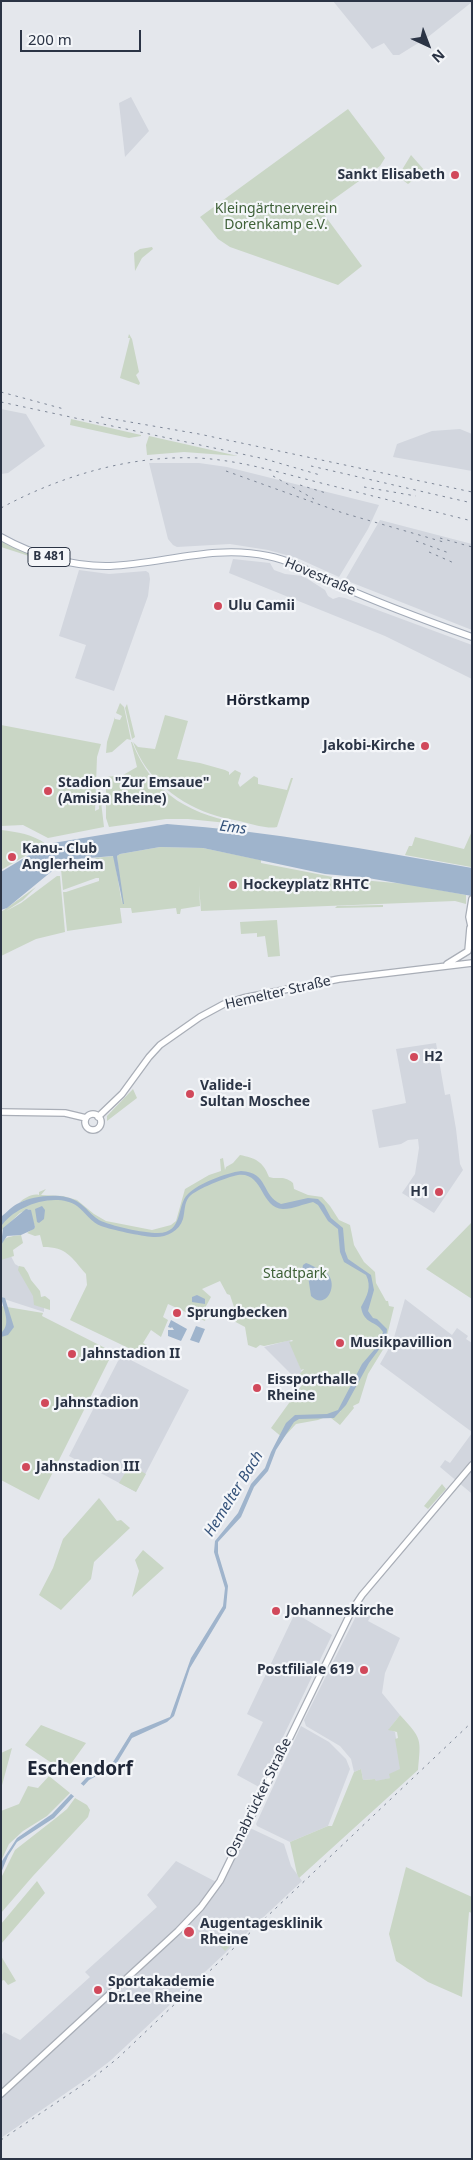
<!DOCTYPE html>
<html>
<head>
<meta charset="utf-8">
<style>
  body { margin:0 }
  #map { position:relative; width:473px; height:2160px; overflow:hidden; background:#e4e7ec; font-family:"Noto Sans",sans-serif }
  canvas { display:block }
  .frame { position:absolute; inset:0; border:2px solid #2b3445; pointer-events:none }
  .north { position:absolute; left:403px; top:20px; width:50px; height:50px; -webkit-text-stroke:4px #f4f6f9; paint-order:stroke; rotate:137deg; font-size:14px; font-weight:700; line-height:20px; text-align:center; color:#2b3445 }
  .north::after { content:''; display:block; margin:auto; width:18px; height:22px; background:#2b3445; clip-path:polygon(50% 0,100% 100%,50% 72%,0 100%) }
  .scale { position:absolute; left:20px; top:30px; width:121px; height:22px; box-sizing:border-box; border:2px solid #2b3445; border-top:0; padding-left:6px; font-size:15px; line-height:18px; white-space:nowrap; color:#2b3445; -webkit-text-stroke:4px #f4f6f9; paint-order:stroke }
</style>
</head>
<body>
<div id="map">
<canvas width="473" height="2160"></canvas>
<div class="frame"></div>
<div class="north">N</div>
<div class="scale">200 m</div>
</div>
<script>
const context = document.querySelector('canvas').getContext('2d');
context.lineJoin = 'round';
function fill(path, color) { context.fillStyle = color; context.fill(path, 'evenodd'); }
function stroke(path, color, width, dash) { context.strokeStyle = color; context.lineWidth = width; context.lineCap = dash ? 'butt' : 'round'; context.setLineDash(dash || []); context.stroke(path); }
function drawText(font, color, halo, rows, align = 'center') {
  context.font = font + ' "Noto Sans",sans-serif'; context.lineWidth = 4.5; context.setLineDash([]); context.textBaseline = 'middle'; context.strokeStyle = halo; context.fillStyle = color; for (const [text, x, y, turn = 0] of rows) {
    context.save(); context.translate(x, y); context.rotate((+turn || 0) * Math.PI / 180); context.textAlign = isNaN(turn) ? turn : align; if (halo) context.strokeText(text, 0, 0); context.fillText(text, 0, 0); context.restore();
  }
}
const built = new Path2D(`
  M333,1H472V2L428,37L399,55H393L384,43L372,49Z
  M131,97L149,131L125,157L119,103Z
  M1,409L26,414L45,446L8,473L1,474Z
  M460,429L472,434V471L393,457L397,444L432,431Z
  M149,463H199L227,467L379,505L368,529L339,577L297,558L268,550L230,544L177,547L173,545L168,539Z
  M380,520L472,544V630L345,580Z
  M233,559L270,563L274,570L285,574L303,576L325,590L328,596L333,599L339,597L345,598L472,645V679L385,636L229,573Z
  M79,570L109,574L146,571L149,573L150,579L148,596L114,691L75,678L86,645L59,636Z
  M436,1043L445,1095L450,1094L456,1129L460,1164L463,1170L434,1213L402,1193L415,1174L419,1148L418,1139L408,1140L401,1144L379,1148L372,1110L406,1103L396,1049Z
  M1,1237L15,1264L23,1269L44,1304V1312L1,1298Z
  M405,1299L452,1335L457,1328L468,1336L466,1339L472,1343V1432L380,1364L393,1341Z
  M290,1340L304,1378L301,1384L264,1347Z
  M125,1357L189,1390L136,1492L69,1456L118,1361L121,1358Z
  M472,1433V1491L471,1493L440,1467L445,1460L450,1463Z
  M363,1602L374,1611L368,1621L400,1638L385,1673L382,1693L400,1715L389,1729L395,1732L401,1769L390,1778L376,1782L375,1779L363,1780L361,1769L354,1772L351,1759L340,1746L306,1726L304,1720Z
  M295,1613L332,1635L259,1787L237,1775L263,1722L247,1714Z
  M301,1726L329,1742L346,1759L350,1769L328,1826L290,1842L257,1826L256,1824Z
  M250,1828L284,1844L291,1866L302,1881L110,2061L89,2077L1,2138V2036L4,2032L20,2040L90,1977L85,1972L157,1907L147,1895L176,1861L222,1885Z`);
const green = new Path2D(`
  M348,109L385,158L380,166L320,209L362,266L338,285L230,247L218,239L200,217Z
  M411,155L425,171L408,184L388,169L389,167L400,173Z
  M152,247L153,249L142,258L135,271L134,253L140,249Z
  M129,334L132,339L139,372L136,375L140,383L139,385L120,378L130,338H128Z
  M71,419L141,435V436L129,438L70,425Z
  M149,436L238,456L184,452L147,455L146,445Z
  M1,541L33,555L32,557L1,547Z
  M120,703L124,707L131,740L127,739L112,752L106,753L107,742L115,717V719L120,720L122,716L116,713Z
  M127,704L135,737L132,739L125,708Z
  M165,715L188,721L177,759L200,763L225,770L229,772V775L235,770L241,773L238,783L240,787L254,776L258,778V784L287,790L291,778H293L277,827C268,829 256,825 247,823C237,820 226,819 217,816C180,805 146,779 133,742L138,747L155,749Z
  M1,725L101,744L97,757L95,811L99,809L98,776L104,827L48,838L23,825L1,826Z
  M131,742H132C154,797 192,815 247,825L188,819H166L109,827L106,818V777L123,775L137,767Z
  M1,830C18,832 32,834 46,844L1,870Z
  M472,831L471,867L405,855L409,846H412L415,837L464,849Z
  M160,847L203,848L261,860V863L338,878L407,884L466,895V904L455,901L201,911L199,885L200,906L181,909L180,914H177L176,908L132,913L131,908H120L122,923L67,931L63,892H66L99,881V878H96L63,890L61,869L77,862L98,860L94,858L114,856L122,904L117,856L120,854Z
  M57,876H60L65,932L36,939L1,956V912L36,887L23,900L6,911L21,903Z
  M383,905V907L335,908L337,906Z
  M277,920L280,956L268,957L265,936L257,937V933L241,934L240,922Z
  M133,1089L137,1098L107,1121V1116Z
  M240,1155C255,1158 263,1161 269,1177C278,1180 283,1175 293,1183L294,1189L308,1195L322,1197L330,1206L339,1220L350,1225L354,1245L364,1262L375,1272L376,1283L386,1301H388L389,1306L394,1307L384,1348L368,1374L359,1403L353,1406L354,1408L340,1425L331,1418L341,1411L318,1420L296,1424L283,1438L271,1428L307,1378L306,1376L305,1379L303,1378L300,1382L296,1378L304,1369L301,1370L289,1342L293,1341L292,1340L264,1346L260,1345L256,1348L248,1345L245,1327L230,1319L234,1307L230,1295L227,1294L220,1281L202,1289L211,1297L205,1308L207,1311L205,1321L168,1304L163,1317L168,1320L161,1337L151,1330L143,1343L147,1345L143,1355L70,1320L87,1285L86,1274C71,1257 67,1247 43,1247L40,1235L35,1236L27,1233L35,1227L29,1209L20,1213L1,1231C2,1217 17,1209 29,1205L26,1200L19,1203C24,1198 33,1193 39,1195V1192L46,1189L41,1195L63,1196L77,1200L94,1214L106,1221L152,1230L171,1225L176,1221L185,1189L209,1175L221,1171L220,1159L223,1158L225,1170L226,1167L233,1163Z
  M472,1222V1299L426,1269Z
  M21,1235L23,1243L13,1250L14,1256L1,1260C1,1241 0,1237 21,1235Z
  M19,1266L24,1267L28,1273L31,1280L40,1291L41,1297L45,1296L50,1300V1310L34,1305L33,1296L18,1270Z
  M1,1306L43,1313L42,1316L113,1352L39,1500L1,1480Z
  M130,1465L146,1474L136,1492L119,1483Z
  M442,1484L446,1489L428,1509L424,1506Z
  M99,1498L117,1521L121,1520L130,1528L94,1562L91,1579L61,1610L39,1595L53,1568L63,1539Z
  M143,1550L164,1568L132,1597L139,1571L135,1560Z
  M400,1715C422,1739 421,1738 418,1770L299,1878L297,1874L290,1842L328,1826H332L354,1772L361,1769L363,1780L375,1779L376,1781L390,1778L389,1774L400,1769L395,1739L398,1738L397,1732L388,1730Z
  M41,1725L86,1743L65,1772L25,1745Z
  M12,1748L1,1789V1753Z
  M49,1776L70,1793L47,1816L23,1831L9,1844L1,1861V1811L19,1804L28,1786L38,1788Z
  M75,1798L87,1805L90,1810L88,1817L33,1876L1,1913V1878L15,1850L56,1818L67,1809Z
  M406,1867L472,1897V1913L469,1912L462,1997L428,1982L396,1961L389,1934Z
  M37,1881L45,1893L1,1944V1924Z
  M229,1932L237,1939L225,1951L217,1943Z
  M1,1956L16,1981L8,1985L4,1980L1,1981Z`);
const water = new Path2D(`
  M167,824C270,831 370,850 472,868V896L368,878L325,874L203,848L160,847L120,854L117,856L124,904H123L113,856L77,859L57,867L7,908L1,910V872L47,844Z
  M241,1171C269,1172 261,1196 281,1204L308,1198L318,1199L324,1205L331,1218L343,1228L345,1251L348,1259L371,1275L374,1290L368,1311L373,1318L377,1319L387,1329L386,1340L369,1363L346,1405L334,1418L299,1419L294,1422L276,1450L268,1471L254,1487L241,1517L218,1542V1553L228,1586L226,1608L190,1668L174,1716L167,1722L132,1738L115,1766L89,1780L54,1818L17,1842L8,1856L1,1873L2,1861L17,1838L52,1814L86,1778L113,1762L131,1733L170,1717L191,1658L223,1606L225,1588L214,1552L215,1541L238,1513L251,1484L265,1468L271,1452L286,1423L295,1415L327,1414L338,1410L362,1364L380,1343L383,1332C376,1320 364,1325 361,1307C367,1296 372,1287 366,1275L344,1262L340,1252L338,1229L328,1221L318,1205L313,1202C303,1204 294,1209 283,1209C260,1208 264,1172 238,1175C227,1177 196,1189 189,1197C184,1203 185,1212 183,1219C179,1232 165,1238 153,1237C141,1236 112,1230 101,1226C92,1223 85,1212 77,1206C56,1191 13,1206 1,1227V1217C7,1212 12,1206 19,1203C34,1195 64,1192 78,1202C86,1207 91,1215 99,1220C111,1226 143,1233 158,1233C184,1233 176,1205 188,1194C199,1183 226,1173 241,1171Z
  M42,1206L45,1210L44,1219L39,1223L37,1222L35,1209Z
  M26,1209L31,1210L35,1227L34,1229L21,1235L7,1236L1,1245L3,1228Z
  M306,1263C310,1264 312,1266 317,1268C319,1269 322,1269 324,1271C341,1281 327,1312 311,1296L308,1276L302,1270L303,1265Z
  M197,1295L205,1299V1304L192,1302V1297Z
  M1,1297L5,1298L14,1327L8,1335L1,1337V1333C12,1324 3,1309 1,1297Z
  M171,1320L187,1329L181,1341L168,1336V1330H174L172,1327L171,1328L168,1327Z
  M196,1326L205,1329L199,1343L190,1340Z`);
const pier = new Path2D(`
  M79,1782L85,1787L76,1798L70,1793Z`);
const secondary = new Path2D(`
  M472,931L469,917L472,899
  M447,964L468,951L470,928
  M1,1112L65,1113L86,1118
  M85 1122a8 8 0 1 1 16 0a8 8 0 1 1-16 0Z
  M98,1117L122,1094L149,1057L160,1045L200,1017L224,1004L243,998L339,979L472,963
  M1,2094L178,1931L201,1907L220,1881L352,1610L362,1595L472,1465`);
const primary = new Path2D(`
  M1,537C33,555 73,567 110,566C163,564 214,544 268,556C293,561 315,574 338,585C381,604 427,621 472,637`);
const rail = new Path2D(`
  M1,392L64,409
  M1,402L265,459L320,475
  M101,417L199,434L472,492
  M311,466L472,503
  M226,471L343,513L447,543
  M273,476L314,499
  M300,485L326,493
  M364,487L416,496
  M1,508C60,476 131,455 198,458C238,460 278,472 317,482C369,495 420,508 472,521
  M440,538L472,547
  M416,541L449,553
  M429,552L454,563
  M1,2140L93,2078L118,2058L472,1722`);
const markers = [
  [455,175,5,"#d1495b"],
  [218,606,5,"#d1495b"],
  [425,746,5,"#d1495b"],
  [48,791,5,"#d1495b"],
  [12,857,5,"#d1495b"],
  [233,885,5,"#d1495b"],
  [414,1057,5,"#d1495b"],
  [190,1094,5,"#d1495b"],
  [439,1192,5,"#d1495b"],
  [177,1313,5,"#d1495b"],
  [340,1343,5,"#d1495b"],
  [72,1354,5,"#d1495b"],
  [257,1388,5,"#d1495b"],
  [45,1403,5,"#d1495b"],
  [26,1467,5,"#d1495b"],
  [276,1611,5,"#d1495b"],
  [364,1670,5,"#d1495b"],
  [189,1932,6,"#d1495b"],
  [98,1990,5,"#d1495b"]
];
const shields = [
  [49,557,42]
];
const shieldNames = [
  ["B 481",49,557]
];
const poiNames = [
  ["Sankt Elisabeth",445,175,"right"],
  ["Ulu Camii",228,606],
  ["Jakobi-Kirche",415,746,"right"],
  ["Stadion \"Zur Emsaue\"",58,783],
  ["(Amisia Rheine)",58,799],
  ["Kanu- Club",22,849],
  ["Anglerheim",22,865],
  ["Hockeyplatz RHTC",243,885],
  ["H2",424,1057],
  ["Valide-i",200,1086],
  ["Sultan Moschee",200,1102],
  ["H1",429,1192,"right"],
  ["Sprungbecken",187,1313],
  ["Musikpavillion",350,1343],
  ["Jahnstadion II",82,1354],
  ["Eissporthalle",267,1380],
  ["Rheine",267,1396],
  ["Jahnstadion",55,1403],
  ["Jahnstadion III",36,1467],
  ["Johanneskirche",286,1611],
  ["Postfiliale 619",354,1670,"right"],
  ["Augentagesklinik",200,1924],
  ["Rheine",200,1940],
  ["Sportakademie",108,1982],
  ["Dr.Lee Rheine",108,1998]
];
const parkNames = [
  ["Kleingärtnerverein",276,209],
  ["Dorenkamp e.V.",276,225],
  ["Stadtpark",295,1274]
];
const streetNames = [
  ["Hovestraße",320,577,23],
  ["Hemelter Straße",278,993,-13],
  ["Osnabrücker Straße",259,1798,-64]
];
const neighbourhoodNames = [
  ["Hörstkamp",268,701]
];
const waterNames = [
  ["Ems",233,828,7],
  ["Hemelter Bach",234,1494,-58]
];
const districtNames = [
  ["Eschendorf",80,1770]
];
fill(built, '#d2d6de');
fill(green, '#c9d6c5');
fill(water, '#9fb4cc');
fill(pier, '#e4e7ec');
stroke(secondary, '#a9aeb7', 8);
stroke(primary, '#a3abb8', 8);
stroke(secondary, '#fff', 5.5);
stroke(primary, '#fff', 6);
stroke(rail, '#7d8696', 1, [2.5, 5]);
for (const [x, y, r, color] of markers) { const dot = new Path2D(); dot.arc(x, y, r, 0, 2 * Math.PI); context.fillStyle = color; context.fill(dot); stroke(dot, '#f4f6f9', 2); }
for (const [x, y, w] of shields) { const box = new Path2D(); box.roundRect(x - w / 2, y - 9.5, w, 19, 4); context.fillStyle = '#f4f6f9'; context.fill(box); stroke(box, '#2b3445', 1); }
drawText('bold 12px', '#2b3445', null, shieldNames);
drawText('bold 14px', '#2b3445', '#f4f6f9', poiNames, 'left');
drawText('14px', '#3f6138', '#f4f6f9', parkNames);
drawText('14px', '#2b3445', '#f4f6f9', streetNames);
drawText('bold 15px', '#1d2536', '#f4f6f9', neighbourhoodNames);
drawText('italic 15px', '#34527a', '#f4f6f9', waterNames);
drawText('bold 19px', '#1d2536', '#f4f6f9', districtNames);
</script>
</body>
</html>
